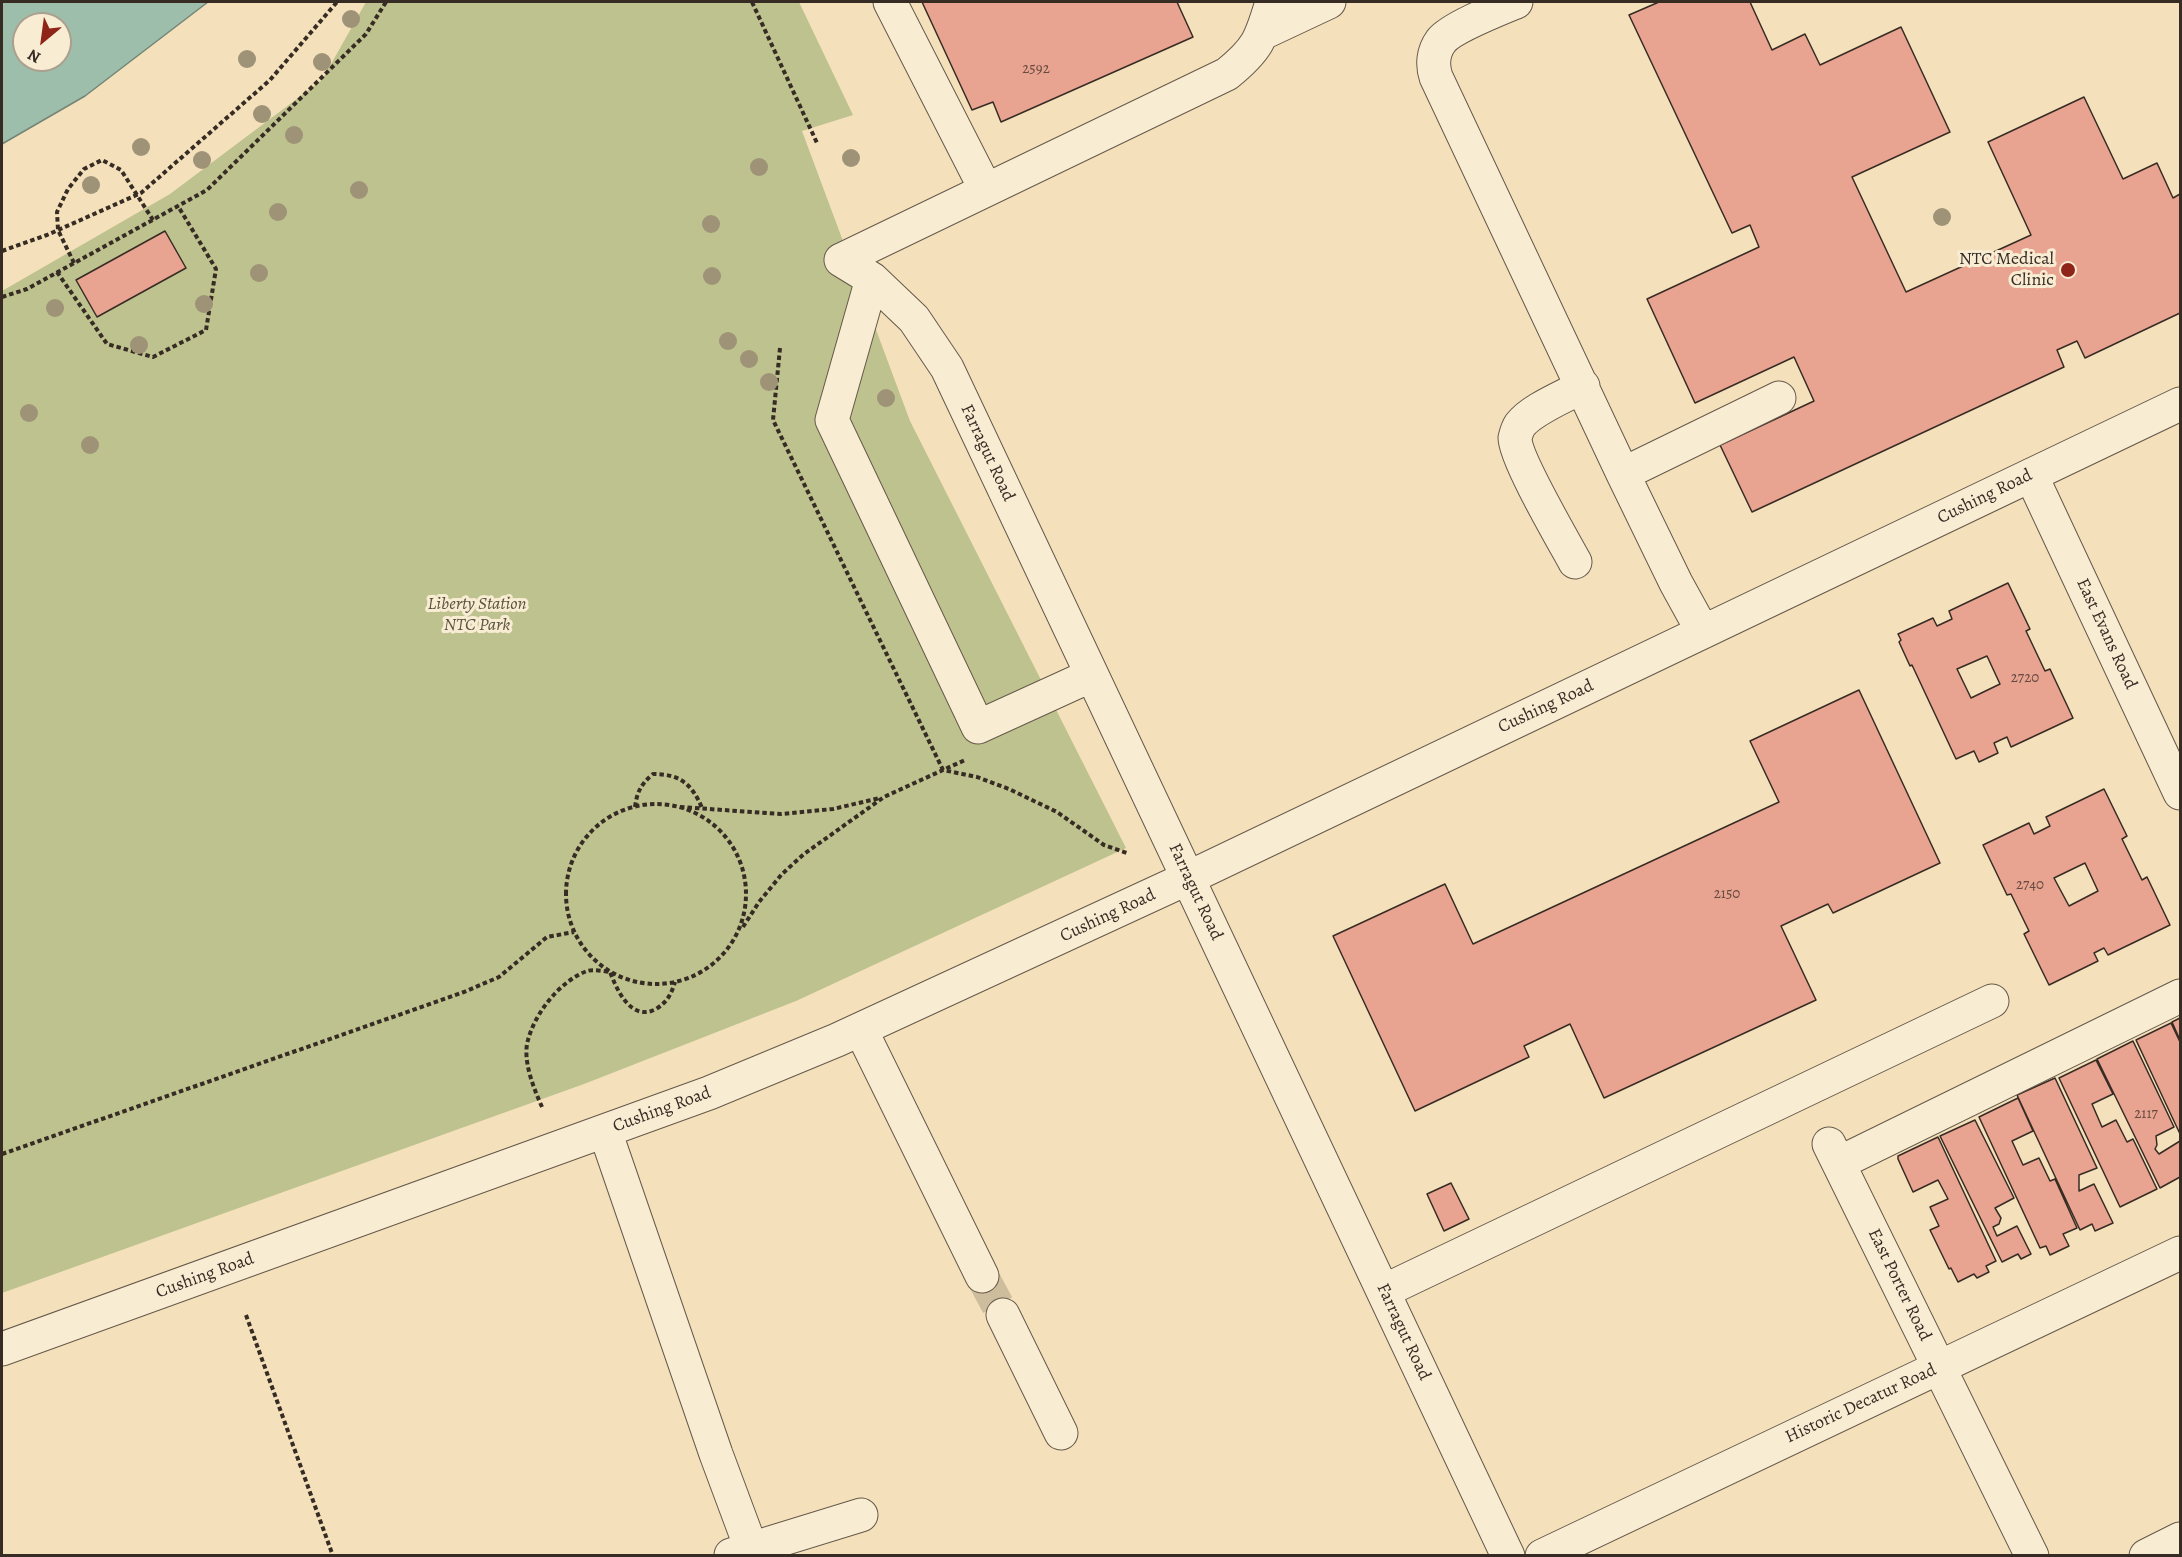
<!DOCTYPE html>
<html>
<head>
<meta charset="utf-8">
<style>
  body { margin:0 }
  #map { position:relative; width:2182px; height:1557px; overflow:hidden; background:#f4e1bb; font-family:Alegreya,serif }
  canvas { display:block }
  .frame { position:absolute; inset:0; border:3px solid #372c24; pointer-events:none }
  .north { position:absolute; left:12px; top:12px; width:60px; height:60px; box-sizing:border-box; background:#f8ecd3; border:2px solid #ab9f8d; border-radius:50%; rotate:209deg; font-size:16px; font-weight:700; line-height:24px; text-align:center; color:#372c24 }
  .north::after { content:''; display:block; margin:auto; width:21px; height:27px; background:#8f2418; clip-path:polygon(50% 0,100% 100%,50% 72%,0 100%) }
</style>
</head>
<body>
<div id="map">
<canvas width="2182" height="1557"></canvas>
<div class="frame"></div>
<div class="north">N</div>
</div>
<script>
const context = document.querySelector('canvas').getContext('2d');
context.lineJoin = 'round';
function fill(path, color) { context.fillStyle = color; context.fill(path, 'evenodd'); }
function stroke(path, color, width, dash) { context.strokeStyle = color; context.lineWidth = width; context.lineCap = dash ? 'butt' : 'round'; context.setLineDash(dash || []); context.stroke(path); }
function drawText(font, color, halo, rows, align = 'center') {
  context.font = font + ' Alegreya,serif'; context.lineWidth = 6; context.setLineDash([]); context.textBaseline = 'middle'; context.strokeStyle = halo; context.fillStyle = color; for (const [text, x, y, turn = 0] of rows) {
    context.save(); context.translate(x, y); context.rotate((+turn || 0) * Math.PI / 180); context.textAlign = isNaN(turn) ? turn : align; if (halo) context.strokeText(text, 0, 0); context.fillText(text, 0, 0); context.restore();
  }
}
const green = new Path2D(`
  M366,2H799L853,115L802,131L910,421L1126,848L796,1001L584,1084L2,1293V291L170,194L322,80Z`);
const water = new Path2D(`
  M2,2H208L85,96L2,144ZM24,24H60V60H24Z`);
const building = new Path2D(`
  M922,2H1177L1193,37L1001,122L993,102L972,110Z
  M1659,2H1750L1772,50L1805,34L1820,65L1901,27L1950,132L1852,177L1906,292L2031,235L1988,142L2084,97L2123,179L2157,163L2173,198L2180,194V313L2085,358L2077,341L2057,350L2064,367L1752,512L1720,445L1814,401L1794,357L1695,403L1647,299L1759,247L1750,225L1732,233L1629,15Z
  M165,231L186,268L97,317L76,280Z
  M2008,583L2030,629L2026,631L2045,671L2050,669L2073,718L2011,747L2007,737L1994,743L1998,753L1979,762L1974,751L1956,759L1912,665L1910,666L1899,642L1901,640L1898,634L1933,618L1937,626L1952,619L1949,611ZM1987,656L2000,684L1971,698L1957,669Z
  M1859,690L1940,863L1833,913L1828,904L1781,926L1816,1000L1604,1098L1570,1024L1524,1046L1529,1057L1415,1111L1333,936L1445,884L1473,944L1779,802L1750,741Z
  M2104,789L2127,836L2122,839L2142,880L2147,877L2170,925L2108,955L2104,948L2094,953L2098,961L2049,985L2024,934L2029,931L2011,894L2007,895L1983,845L2029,823L2034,834L2050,826L2046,817ZM2085,863L2098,891L2069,906L2054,878Z
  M2180,1018V1040L2172,1022Z
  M2171,1023L2180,1042V1134L2136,1040Z
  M2133,1041L2174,1127L2156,1136L2157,1145L2155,1149L2159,1154L2180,1141V1177L2160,1188L2097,1059Z
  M2096,1060L2113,1094L2092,1104L2102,1127L2116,1120L2127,1142L2133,1139L2157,1189L2120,1207L2059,1078Z
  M2055,1078L2097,1168L2079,1175V1191L2094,1184L2113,1223L2095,1231L2092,1224L2080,1230L2017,1095Z
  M2018,1098L2033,1131L2012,1141L2023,1165L2039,1158L2050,1181L2055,1179L2077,1228L2063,1234L2069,1246L2050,1255L2046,1246L2040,1248L1979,1117Z
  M1975,1120L2014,1198L1995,1208L2001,1218L1999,1224L1993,1227L1997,1236L2017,1226L2031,1254L2021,1259L2018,1254L2002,1262L1940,1136Z
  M1938,1137L1996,1261L1986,1266L1989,1272L1977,1278L1974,1274L1958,1282L1951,1268L1949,1269L1930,1230L1939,1226L1930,1207L1948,1199L1938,1180L1913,1192L1898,1159V1156Z
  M1451,1183L1469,1219L1444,1231L1427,1194Z`);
const minorTunnel = new Path2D(`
  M982,1276L1003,1315`);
const path = new Path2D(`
  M752,2L817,143
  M2,251L47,235L141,193L270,80L337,2
  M74,263L58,230L57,212L68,189L84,169L102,160L121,170L153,220
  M57,272L107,344L153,357L206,330L216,269L178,206
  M2,297L27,289L207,190L366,34L386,2
  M780,348L773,420L943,770L965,760
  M566 894a90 90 0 1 1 180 0a90 90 0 1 1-180 0Z
  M635,807C637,792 641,784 653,774C680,774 692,784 702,808
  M680,807L781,814L833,809L880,798
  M743,927L759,902L782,874L804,854L884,797L943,770L977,777L1009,789L1057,812L1104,845L1127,853
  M542,1107C534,1089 522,1060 528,1040C535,1013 560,981 587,971C593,969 603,971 610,972C617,990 631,1022 656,1009C667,1002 671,995 675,982
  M2,1154L464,992L499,977L547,937L574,932
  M246,1315L333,1556`);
const minor = new Path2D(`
  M890,2L986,190
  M1516,2C1499,9 1451,28 1441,41C1433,52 1432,65 1436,77L1623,474L1676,583L1703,632
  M1263,33L1329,2
  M841,260L872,279L914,319L947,368L1508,1556
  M841,260L1227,74C1258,49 1261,39 1272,2
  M872,279L832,420L978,727L1092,675
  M1623,474L1779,398
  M2031,475L2180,793
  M1575,562C1563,540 1515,458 1515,438C1516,434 1518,428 1520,425C1532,409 1566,396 1583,386
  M861,1030L982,1276
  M605,1131L716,1454L751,1548
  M1829,1144L2032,1556
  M1839,1163L2180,996
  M1384,1291L1992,1001
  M1003,1315L1061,1433
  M2,1349L709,1093L837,1040L1188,878L2180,404
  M731,1555L861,1515
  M1542,1556L2180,1253
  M2146,1556L2180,1539`);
const trees = [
  [351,19],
  [247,59],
  [322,62],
  [262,114],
  [294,135],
  [141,147],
  [851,158],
  [202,160],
  [759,167],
  [91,185],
  [359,190],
  [278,212],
  [1942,217],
  [711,224],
  [259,273],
  [712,276],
  [204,304],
  [55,308],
  [728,341],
  [139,345],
  [749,359],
  [769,382],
  [886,398],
  [29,413],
  [90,445]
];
const markers = [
  [2068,270,8,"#8f2418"]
];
const numberNames = [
  ["2592",1036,69],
  ["2720",2025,678],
  ["2740",2030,885],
  ["2150",1727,894],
  ["2117",2146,1114]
];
const poiNames = [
  ["NTC Medical",2054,260],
  ["Clinic",2054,281]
];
const streetNames = [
  ["Farragut Road",987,453,65],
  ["Cushing Road",1985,497,-26],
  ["East Evans Road",2106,634,65],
  ["Cushing Road",1546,707,-25],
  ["Farragut Road",1195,892,65],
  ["Cushing Road",1108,916,-25],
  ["Cushing Road",662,1110,-20],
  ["Cushing Road",205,1276,-20],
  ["East Porter Road",1899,1285,64],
  ["Farragut Road",1403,1332,65],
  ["Historic Decatur Road",1861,1404,-25]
];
const parkNames = [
  ["Liberty Station",477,605],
  ["NTC Park",477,626]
];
fill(green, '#bdc28f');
fill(water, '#9cbeab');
stroke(water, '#748475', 1.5);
fill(building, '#e9a391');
stroke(building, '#372c24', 1.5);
stroke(minorTunnel, '#cebd9d', 33, [33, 16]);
stroke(minor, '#66594a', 35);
stroke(path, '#372c24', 4, [4.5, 3]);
stroke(minor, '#f8ecd3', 33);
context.fillStyle = '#9e9277';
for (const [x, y] of trees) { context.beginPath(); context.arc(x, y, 9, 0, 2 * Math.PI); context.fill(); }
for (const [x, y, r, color] of markers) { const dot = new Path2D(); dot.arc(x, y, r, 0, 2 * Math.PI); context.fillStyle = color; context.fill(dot); stroke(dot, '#f8ecd3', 2); }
drawText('15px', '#644a3f', null, numberNames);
drawText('18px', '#372c24', '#f8ecd3', poiNames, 'right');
drawText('18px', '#372c24', '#f8ecd3', streetNames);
drawText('italic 18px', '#58523f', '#f8ecd3', parkNames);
</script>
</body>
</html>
